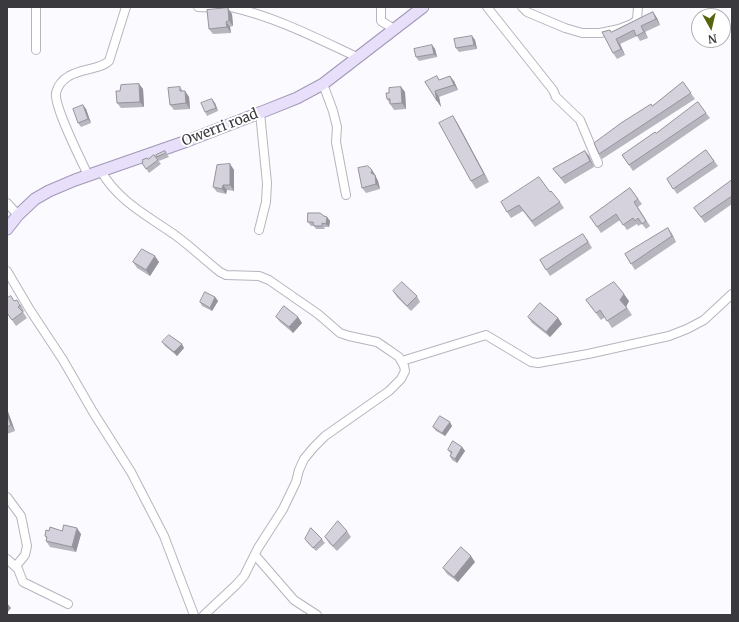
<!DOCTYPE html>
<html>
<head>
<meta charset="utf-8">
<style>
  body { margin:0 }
  #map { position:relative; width:739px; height:622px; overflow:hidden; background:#fbfaff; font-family:Merriweather,serif }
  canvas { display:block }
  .frame { position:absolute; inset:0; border:8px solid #3a393d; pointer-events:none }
  .north { position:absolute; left:691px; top:8px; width:40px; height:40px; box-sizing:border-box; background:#fff; border:1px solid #b0b0b1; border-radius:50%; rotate:172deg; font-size:11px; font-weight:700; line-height:16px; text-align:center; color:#3a393d }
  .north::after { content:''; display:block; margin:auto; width:14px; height:18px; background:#56650b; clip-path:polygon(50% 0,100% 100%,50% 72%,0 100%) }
</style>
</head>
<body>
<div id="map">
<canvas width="739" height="622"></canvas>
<div class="frame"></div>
<div class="north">N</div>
</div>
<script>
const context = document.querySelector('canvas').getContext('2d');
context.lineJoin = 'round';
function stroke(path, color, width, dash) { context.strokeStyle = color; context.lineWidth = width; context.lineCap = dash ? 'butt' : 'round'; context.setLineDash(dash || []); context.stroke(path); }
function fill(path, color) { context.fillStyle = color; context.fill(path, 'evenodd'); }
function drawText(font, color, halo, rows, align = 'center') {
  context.font = font + ' Merriweather,serif'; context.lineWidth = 4; context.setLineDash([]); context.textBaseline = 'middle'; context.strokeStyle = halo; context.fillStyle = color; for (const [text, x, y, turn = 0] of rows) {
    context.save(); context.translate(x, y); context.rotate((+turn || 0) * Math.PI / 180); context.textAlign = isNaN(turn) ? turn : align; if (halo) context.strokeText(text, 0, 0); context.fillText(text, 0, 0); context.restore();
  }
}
const minor = new Path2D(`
  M198,7L220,8L232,7
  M231,7C276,17 316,38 357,57
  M381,7V21L394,29
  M487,7L553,90L556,97L580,120L598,163
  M522,7L527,12L565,28L582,33H600L619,29L632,24L637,20L638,7
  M36,50V7
  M323,84L333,111L337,127L336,142L346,195
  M101,171C118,201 148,216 175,235C190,246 205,260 220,272L226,275L259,276L269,280L318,314L340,333L349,336L377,342L383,346L399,357L404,366L405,371L401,379L389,391L325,436L314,447L304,459L299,470L296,482L283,509L258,548L244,576L236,585L204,615
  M88,175C81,160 54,107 56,93C58,85 62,80 69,76C80,69 101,69 109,61L126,7
  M7,203L18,215
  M259,230L266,202L267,183L260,113
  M7,271L30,310L63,360L93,412L131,472L164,536L194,615
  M402,361L486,335L531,362L538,363L588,354L669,336L687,329L704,320L732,294
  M7,497L21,516L27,546L25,555L16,566
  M255,555L294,600L317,615
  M7,559L18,569L23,582L68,604`);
const major = new Path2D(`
  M7,229L18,215L35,199L49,191L75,180L187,141L267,110L297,98L323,84L423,7`);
const wall = new Path2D(`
  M653,12L657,18L660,25L645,32L648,38L640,41L637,36L620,44L625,55L617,59L613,53L610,30L611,32Z
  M232,14L233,26L230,27L231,33L213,34L209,29Z
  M472,36L475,40L477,49L459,52L456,48Z
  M432,45L435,49L437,57L419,61L416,57Z
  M439,80L454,81L458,90L439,97L441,107L425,82Z
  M683,82L695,99L602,159L599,154L652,106Z
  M139,84L143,89L144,107L121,108L117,103Z
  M180,87L183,91H185L189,97L190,109L174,110L170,105Z
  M401,87L405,92L406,109L394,110L387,99L389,93Z
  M215,103L218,111L207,116L205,112Z
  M83,105L86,109L91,123L81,127L78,123Z
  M706,113L710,118L633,171L622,155L656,133Z
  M458,124L489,182L476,189L471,181Z
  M706,150L718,166L677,194L667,179Z
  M165,151L169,157L159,161L156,157Z
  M585,151L589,156L594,167L565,184L553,169Z
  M154,155L161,164L149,173L142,163Z
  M230,164L234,170V191L227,190L226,194L217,192L213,187Z
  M376,176V177L378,181L380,189L366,193L362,188Z
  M732,180V204L705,223L694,208Z
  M630,188L642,204L638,207L650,226L646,229L642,224L638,226L637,224L627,230L620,220L601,233L590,217Z
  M550,192L560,202L564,208L535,227L523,211L511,218L507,212L501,202Z
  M324,216L327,217L330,221L329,227H324L325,229H316L314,226H311L308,222Z
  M668,228L676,242L635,270L625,254Z
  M587,239L592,248L550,276L540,260Z
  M133,262H159L150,276L137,268Z
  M393,291L417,296L420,302L411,311L397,297Z
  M215,297L218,301L212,311L202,306L200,302Z
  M586,300L629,301L626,306L632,315L612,328L605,317L601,320Z
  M14,301L21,305L24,311L23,312L27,318L16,326L7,313Z
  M276,317H298L302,323L293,333L280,322Z
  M528,317L558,318L562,324L550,337L532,323Z
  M162,342L184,348L177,356L165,346Z
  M7,409L15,431L7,434Z
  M452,426L445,436L436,431L433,427Z
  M462,447L465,451L457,463L452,460L450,456L451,454L448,450Z
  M49,531H62L81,534L76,552L50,547L46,541L47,539L45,536Z
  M347,531L351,537L337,551L329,543L325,537Z
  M305,539H322L325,543L316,551L308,543Z
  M475,562L458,582L447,574L443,568Z`);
const shadedWall = new Path2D(`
  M228,8L232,14L233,26L229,20Z
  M653,12L657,18L660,25L656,19Z
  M226,22L230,27L231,33L227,27Z
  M641,26L645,32L648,38L644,32Z
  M472,36L475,40L477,49L474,45Z
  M616,39L620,44L625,55L621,49Z
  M432,45L435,49L437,57L434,54Z
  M450,76L454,81L458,90L454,85Z
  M139,84L143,89L144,107L140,102Z
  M401,87L405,92L406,109L402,103Z
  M185,91L189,97L190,109L186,103Z
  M435,91L439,97L441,107L437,101Z
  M212,99L215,103L218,111L216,108Z
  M83,105L86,109L91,123L88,119Z
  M453,116L458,124L489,182L484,174Z
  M585,151L589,156L594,167L590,161Z
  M230,164L234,170V191L230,185Z
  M372,170L376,176V177L378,181L380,189L376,184L371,173Z
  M223,185L227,190L226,194L222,189Z
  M327,217L330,221L329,227L326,224Z
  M668,228L672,234L676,242L672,236Z
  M155,256L159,262L150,276L146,270Z
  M624,294L629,301L626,307L620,300Z
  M215,297L218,301L212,311L210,308Z
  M298,317L302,323L293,333L289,327Z
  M558,318L562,324L550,337L546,332Z
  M182,344L184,348L177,356L174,352Z
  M7,409L15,431L11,425L7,414Z
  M450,422L452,426L445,436L442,433Z
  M462,447L465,451L457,463L455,459Z
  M77,528L81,534L76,552L72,547Z
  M471,556L475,562L458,582L454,577Z
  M7,603L11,608L7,613Z`);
const building = new Path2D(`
  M228,8L229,20L226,22L227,27L209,29L207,10Z
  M653,12L656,19L641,26L644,32L636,36L634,30L616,39L621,49L613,53L602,32L610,30L611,32Z
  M472,36L474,45L456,48L454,39Z
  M432,45L434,54L416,57L414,49Z
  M437,76L439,80L450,76L454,85L435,91L437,101L425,82Z
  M683,82L691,93L599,154L594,143L621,123L651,104L652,106Z
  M139,84L140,102L117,103L116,91H120L121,85Z
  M180,87V91H185L186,103L170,105L168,88Z
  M401,87L402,103L390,104V99H387L386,93H389V88Z
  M212,99L216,108L205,112L201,103Z
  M698,102L706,113L629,165L622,155L655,132L656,133Z
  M83,105L88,119L78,123L73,109Z
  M453,116L484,174L471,181L439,123Z
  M706,150L714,161L673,189L667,179Z
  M165,151L166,153L156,157V155Z
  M585,151L590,161L561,178L553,169Z
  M154,155L158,160L146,169L142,163L143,162L142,160L147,158L148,159Z
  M230,164V185H223L222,189L213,187L217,165Z
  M368,166L372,170L371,173L375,175L376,184L362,188L358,168Z
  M539,177L550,192L551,191L560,202L532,221L519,205L507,212L501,202Z
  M732,180V196L701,217L694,208Z
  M630,188L638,199L634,202L646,221L642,224L638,218L635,221L633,218L623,225L616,214L597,227L590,217Z
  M308,213H320L324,216L327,217L326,224L322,223V226H314L313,222H308Z
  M668,228L672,236L631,264L625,254Z
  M583,234L588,242L546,270L540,260Z
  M142,249L155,256L146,270L133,262Z
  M402,282L417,296L407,306L393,291Z
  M614,282L624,294L620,300L627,308L607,321L600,310L596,313L586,300Z
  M205,292L215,297L210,308L200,302Z
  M11,296L14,301L17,300L20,306L18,307L23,312L12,320L7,313V298Z
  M540,303L558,318L546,332L528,317Z
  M284,306L298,317L289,327L276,317Z
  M169,335L182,344L174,352L162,342Z
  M7,414L11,425L7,427Z
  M440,416L450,422L442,433L433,427Z
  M453,441L462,447L455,459L450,456L452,452L448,450Z
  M338,521L347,531L333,546L325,537Z
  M64,525L77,528L72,547L46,541L47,537L45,536L46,530L49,531L50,527L62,531Z
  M311,528L322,539L313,548L305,539Z
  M461,547L471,556L454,577L443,568Z`);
const streetNames = [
  ["Owerri road",220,128,-21]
];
stroke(minor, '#b7b4bf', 10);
stroke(major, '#a197b6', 13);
stroke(minor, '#fff', 8);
stroke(major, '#e8dffa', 11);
fill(wall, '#b7b5be');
fill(shadedWall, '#95939b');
fill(building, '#d5d2dd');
stroke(building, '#95939b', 1);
drawText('14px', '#3a393d', '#fff', streetNames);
</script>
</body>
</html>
